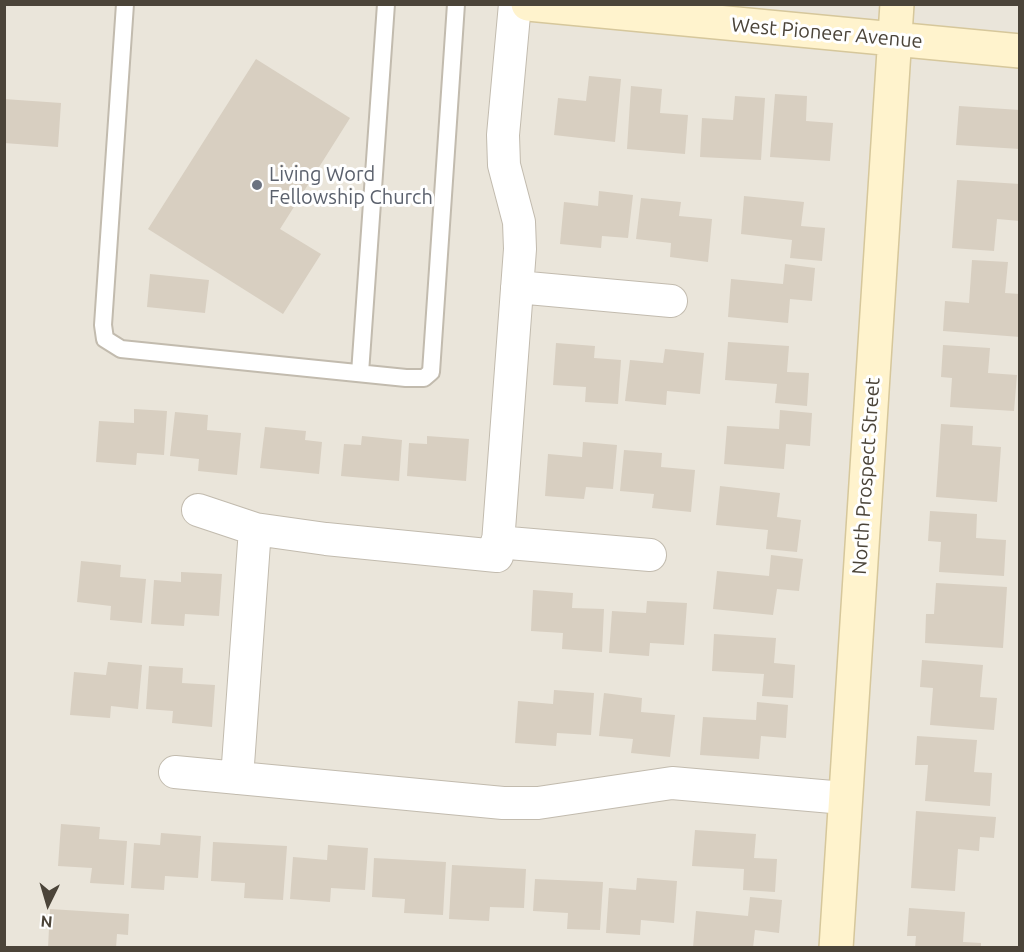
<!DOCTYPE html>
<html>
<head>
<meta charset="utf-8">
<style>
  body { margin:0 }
  #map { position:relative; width:1024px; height:952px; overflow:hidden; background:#f6f3ec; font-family:Ubuntu,sans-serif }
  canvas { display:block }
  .frame { position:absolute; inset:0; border:6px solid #4b4439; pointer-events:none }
  .north { position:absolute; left:18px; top:874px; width:60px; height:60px; -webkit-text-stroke:4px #fff; paint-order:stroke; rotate:185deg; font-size:16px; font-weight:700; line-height:24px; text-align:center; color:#4b4439 }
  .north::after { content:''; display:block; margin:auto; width:21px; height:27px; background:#4b4439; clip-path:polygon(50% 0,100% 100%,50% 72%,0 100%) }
</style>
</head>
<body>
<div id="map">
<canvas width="1024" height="952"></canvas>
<div class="frame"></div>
<div class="north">N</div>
</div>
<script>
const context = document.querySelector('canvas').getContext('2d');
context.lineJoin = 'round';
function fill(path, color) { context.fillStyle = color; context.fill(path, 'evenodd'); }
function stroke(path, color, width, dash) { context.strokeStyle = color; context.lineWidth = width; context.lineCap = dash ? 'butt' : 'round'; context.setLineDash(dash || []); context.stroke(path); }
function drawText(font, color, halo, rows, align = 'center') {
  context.font = font + ' Ubuntu,sans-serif'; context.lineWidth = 6; context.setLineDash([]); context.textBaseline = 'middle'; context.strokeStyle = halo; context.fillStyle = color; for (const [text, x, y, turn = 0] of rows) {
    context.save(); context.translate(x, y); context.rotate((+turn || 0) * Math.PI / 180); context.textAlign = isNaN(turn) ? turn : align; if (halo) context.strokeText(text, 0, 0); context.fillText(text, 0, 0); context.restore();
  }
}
const residential = new Path2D(`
  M5,5H1019V947H5Z`);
const building = new Path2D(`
  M256,59L350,118L280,229L321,254L283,314L148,229Z
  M589,76L621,79L615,142L554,135L558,98L586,101Z
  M631,86L662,89L660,113L688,115L685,154L627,149Z
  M775,94L807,96L806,121L833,123L830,161L770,157Z
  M735,96L765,98L761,160L700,157L702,118L733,120Z
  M4,99L61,103L58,147L4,143Z
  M959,106L1020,110V149L956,145Z
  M957,180L1020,184V221L997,219L994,251L952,248Z
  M599,191L633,195L628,238L602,236L601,248L560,244L564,202L598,206Z
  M744,196L804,202L801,226L825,228L822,261L790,258L792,240L741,234Z
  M641,198L681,202L679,216L712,219L708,262L670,257L671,243L636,239Z
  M972,260L1008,262L1005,293L1020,294V337L943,331L945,301L969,303Z
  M785,264L815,268L812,301L790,299L788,323L728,317L731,279L783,284Z
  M150,274L209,280L205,313L147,307Z
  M728,342L789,346L787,372L809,373L807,406L775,403L777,384L725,380Z
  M556,343L595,346L594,358L621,360L618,404L585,402L586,387L553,385Z
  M943,345L990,348L988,373L1017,375L1014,411L950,407L952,378L941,377Z
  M665,349L704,353L700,394L667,391L666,405L625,401L630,360L663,363Z
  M134,409L167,411L164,455L137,453L136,465L96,462L99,421L134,423Z
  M780,410L812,413L810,446L786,444L784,469L724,464L727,426L779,429Z
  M175,412L208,415L207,430L241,433L237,475L198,471L199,459L170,456Z
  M941,424L973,426L972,445L1001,447L997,502L936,497Z
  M265,427L306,431L305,440L322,442L319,474L260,468Z
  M362,436L402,440L399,481L341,476L344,444L361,445Z
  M427,436L469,439L466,481L407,476L409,443L427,444Z
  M583,442L617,445L613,489L586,487L584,499L545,496L548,454L582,457Z
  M624,450L662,453L661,467L695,470L691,512L652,508L654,494L620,491Z
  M720,486L780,493L777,517L801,520L797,552L766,549L768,530L716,525Z
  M930,511L977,514L976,538L1006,540L1004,576L939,572L941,542L928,541Z
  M771,555L803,559L799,591L777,589L773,615L713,609L717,571L769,576Z
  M81,561L121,565L120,577L146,579L142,623L110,620L111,606L77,602Z
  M181,572L222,574L219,616L185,614L184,626L151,624L154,580L181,582Z
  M936,583L1007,587L1003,648L925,643L926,614H934Z
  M533,590L573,593L572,608L604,609L602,652L562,649L563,633L531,631Z
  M647,601L687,603L684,645L650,643L649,656L609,653L612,611L646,613Z
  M714,634L776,638L774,663L795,665L793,698L762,696L764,674L712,671Z
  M922,660L983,665L980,697L997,698L994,730L930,725L933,688L920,687Z
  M108,662L142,665L138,709L111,706L110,718L70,715L74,672L106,675Z
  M149,666L183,668L182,683L215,685L212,727L172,723L173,711L146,709Z
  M554,690L594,693L591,735L557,733L556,746L515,743L518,701L553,704Z
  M604,693L642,698L641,712L675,715L670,757L631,753L633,739L599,736Z
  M757,702L788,705L786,738L761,736L759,759L700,755L703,717L756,720Z
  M917,736L977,740L974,772L992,773L990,806L925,801L928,765H915Z
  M916,811L996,817L994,838L980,837L979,851L958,849L955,891L911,888Z
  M61,824L100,827L99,839L127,841L124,885L90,883L92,868L58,866Z
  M695,830L756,834L754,858L777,859L775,892L743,890L744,869L692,866Z
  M161,833L201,836L198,878L165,876L164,890L131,888L134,843L160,845Z
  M213,842L287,846L283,900L244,898L245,883L211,881Z
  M328,845L368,848L365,890L331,888L330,902L290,899L293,857L327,860Z
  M374,858L446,862L443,915L404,913L405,899L372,897Z
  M452,865L526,869L524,908L490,907L489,921L449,919Z
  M637,878L677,881L674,923L641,920L640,935L606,933L609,888L636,890Z
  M535,879L603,882L600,930L567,929L568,913L533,911Z
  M750,897L782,900L779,933L755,930L753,948H693L696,911L748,916Z
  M909,908L965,912L963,942L981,943V948H915L916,936H907Z
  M50,909L129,914L128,935L117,934L116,948H48Z`);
const lane = new Path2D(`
  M125,4L103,325L105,339L121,349L406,378H424L431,372L456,4
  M360,373L386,4`);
const street = new Path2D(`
  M517,287L671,301
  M198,510L255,529L326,539L497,556L520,249L519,222L504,165L503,135L515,4
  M497,542L650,555
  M175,772L503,803H538L672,783L844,798
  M237,778L255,529`);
const secondary = new Path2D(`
  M528,4L1020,51
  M836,948L897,4`);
const markers = [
  [257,185,6,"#6b7280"]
];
const streetNames = [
  ["West Pioneer Avenue",827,33,5],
  ["North Prospect Street",866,476,-86]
];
const worshipNames = [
  ["Living Word",269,174],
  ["Fellowship Church",269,197]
];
fill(residential, '#eae5da');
fill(building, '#d8cfc1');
stroke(lane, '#c2bbae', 20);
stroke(street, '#c2bbae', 34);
stroke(secondary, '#d6c79b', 36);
stroke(lane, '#fff', 16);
stroke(street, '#fff', 32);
stroke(secondary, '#fff3cd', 33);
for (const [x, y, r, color] of markers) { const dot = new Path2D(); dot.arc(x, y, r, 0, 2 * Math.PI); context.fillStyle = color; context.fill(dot); stroke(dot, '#fff', 2); }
drawText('20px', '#4b4439', '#fff', streetNames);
drawText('20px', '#5b616d', '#fff', worshipNames, 'left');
</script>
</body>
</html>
